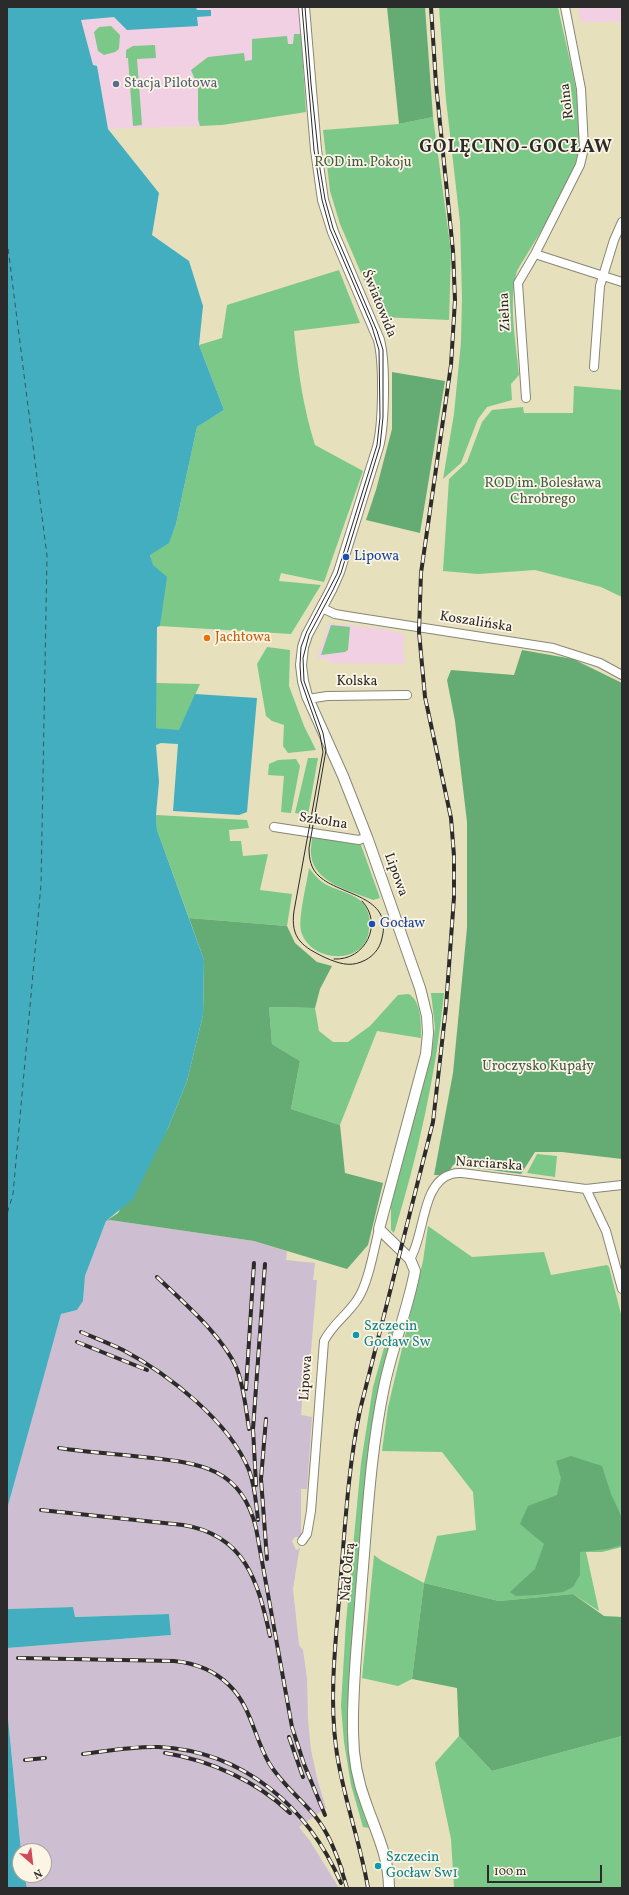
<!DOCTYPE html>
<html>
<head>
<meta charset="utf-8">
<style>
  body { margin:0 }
  #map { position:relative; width:629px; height:1895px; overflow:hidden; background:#e6e0bc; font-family:Vollkorn,serif }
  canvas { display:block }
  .frame { position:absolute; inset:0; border:8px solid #2b2b2b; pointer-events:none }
  .north { position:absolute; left:12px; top:1843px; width:40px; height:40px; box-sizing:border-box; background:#fcf5e5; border:1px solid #a8a49b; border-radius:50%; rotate:152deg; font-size:11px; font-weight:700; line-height:16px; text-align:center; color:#2b2b2b }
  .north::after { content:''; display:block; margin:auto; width:14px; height:18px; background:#d1495b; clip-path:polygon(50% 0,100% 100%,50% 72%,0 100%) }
  .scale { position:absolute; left:487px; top:1865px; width:115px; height:18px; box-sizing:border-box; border:2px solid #2b2b2b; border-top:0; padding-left:5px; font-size:12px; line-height:14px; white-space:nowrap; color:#2b2b2b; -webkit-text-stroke:3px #fcf5e5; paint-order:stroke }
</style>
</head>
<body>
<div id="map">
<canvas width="629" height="1895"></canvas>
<div class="frame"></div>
<div class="north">N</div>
<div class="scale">100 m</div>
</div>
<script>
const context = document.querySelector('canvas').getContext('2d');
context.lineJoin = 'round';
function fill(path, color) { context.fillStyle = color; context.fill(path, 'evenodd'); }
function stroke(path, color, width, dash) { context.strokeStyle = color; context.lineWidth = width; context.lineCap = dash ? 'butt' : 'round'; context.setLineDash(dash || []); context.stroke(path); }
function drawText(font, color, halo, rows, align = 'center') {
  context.font = font + ' Vollkorn,serif'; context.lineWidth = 3.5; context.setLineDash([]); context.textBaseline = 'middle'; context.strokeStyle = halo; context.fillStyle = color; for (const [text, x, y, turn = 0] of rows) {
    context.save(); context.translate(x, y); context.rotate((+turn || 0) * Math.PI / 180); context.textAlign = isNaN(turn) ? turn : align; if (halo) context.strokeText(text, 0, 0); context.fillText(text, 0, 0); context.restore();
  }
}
const built = new Path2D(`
  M78,7H299L306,112L222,125L108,129L97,66H93Z
  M578,7H622V22H581Z
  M329,623L383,629L404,634L403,651L405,664L329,663V659L317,658Z`);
const industrial = new Path2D(`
  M110,1220L254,1241L287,1251L286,1260L315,1263L313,1280H317L310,1363H305L301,1415L312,1417L307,1489H301V1537H295L292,1541L296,1550L301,1548L299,1551L293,1589L299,1645L303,1650L307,1678L308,1719L311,1750L318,1782L326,1808L299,1827L310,1841L339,1888H27L24,1875H44V1851H21L7,1708V1648L171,1635L169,1614L74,1617L73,1607L7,1609V1509L26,1436L61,1314L77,1310L83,1301L85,1276L106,1221Z`);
const green = new Path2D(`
  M439,7H558C565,44 585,110 580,146C575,182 536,238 517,271C508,301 516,343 519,375L511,384L512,400L487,407L478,419L461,463L443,479L454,414L461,342L462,298L460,222L446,100Z
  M111,26L120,35L119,49L115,52L104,55L98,51L94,32L99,27Z
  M294,34H301L306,112L222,125L200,126L198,119V87L191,70L208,57L244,53L245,61L252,60V39L287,36L288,44H293Z
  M155,45L156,58L137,59L142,125L133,126L128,58H126V50L133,46Z
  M433,117L451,252L449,320L380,317L340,224L330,191L323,130L399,124Z
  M339,270L360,323L294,331C298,370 303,407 315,445L363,471L324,582L281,573L279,581L321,585L291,634L160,626L161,612L150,554L169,542L176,524L197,427L224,410L199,345L222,338L227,305Z
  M574,386L622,390V597L601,587L535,570L478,574L443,571L449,479L467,462L482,422L492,410L523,407L524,413H573Z
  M331,625L350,627L348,650L345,652L321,655Z
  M267,647L290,650L289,686L304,726L316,750L288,753L283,746L284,725L272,721L266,716L257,664Z
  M156,683L200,684L179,731L156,728Z
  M308,758H318L308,815L295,813Z
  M296,759L300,766L291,813L281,812L284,776L268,775L269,764L278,760Z
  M156,815L247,820L249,828L229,830L230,841H241L243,856L268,854L260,890L292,894L287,926L189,918L157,830Z
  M312,837L361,845L380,898L373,900C351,891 314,883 311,855C310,849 312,843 312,837Z
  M309,868C314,874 319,881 327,885C340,892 361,894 367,910C370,916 370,922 369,928C368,966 310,964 301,931C298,917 307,883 309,868Z
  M431,993H444C436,1075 418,1155 394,1233L391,1230V1206L433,1043L435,1027Z
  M409,994C422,1002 421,1025 421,1038L377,1031L340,1125L291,1109L300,1061L272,1044L269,1007L315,1008L319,1031L333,1042H348L370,1026L398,995Z
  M537,1154L557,1156L555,1177L527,1173Z
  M428,1226L472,1257L544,1252L551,1275L607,1265L609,1267L622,1318V1547L602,1552H586L599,1611L573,1594L499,1601L424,1583L412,1679L398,1686L362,1678L374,1555L382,1561L424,1583L437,1536L476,1530L473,1492L442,1452L382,1451L388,1407L423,1261Z
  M391,1323L394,1326L373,1419L363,1504L347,1714C348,1753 354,1791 369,1828L363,1827L351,1785L344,1742L341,1706L346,1622L361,1463L373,1387Z
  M459,1736L492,1771L622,1736V1888H454L451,1839L435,1763Z`);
const forest = new Path2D(`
  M387,7H425L433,117L399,124Z
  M392,372L445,381L420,533L366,520L376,490L392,429Z
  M522,650L573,659L622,683V1159L562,1152H535L521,1174L453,1165L447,1175H434L453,1073L467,928V822L455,721L447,680L451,670L514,675Z
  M189,918L287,926L295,943L317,962L332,966L320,989L315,1008L269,1007L272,1044L300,1061L291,1109L340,1125L345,1173L383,1183L368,1245L347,1269L254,1241L110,1220L106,1221L118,1213L168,1128L187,1081L203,1015L204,960Z
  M571,1456L602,1466L611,1494L622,1518V1545L608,1549L580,1552V1575L573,1587L563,1592L536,1595L516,1596L510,1592L535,1569L544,1544L520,1524L528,1506L557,1495L561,1478L556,1461Z
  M424,1583L499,1601L573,1594L604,1616L622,1617V1736L492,1771L459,1736L457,1688L412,1679Z`);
const water = new Path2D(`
  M7,7H196L197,10H211V16L197,17L198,26L127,30L114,17L81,20L93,65L97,66L108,129L159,193L152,235L189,261L203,306L199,345L224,410L197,427L176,524L169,543L150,555L153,565L167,577L160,626L157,627L156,728L179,730L195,694L257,698L247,812L239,815L173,811L178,744L161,743L156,745L159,782L156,815L157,830L204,960L203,1015L187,1081L168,1128L133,1199L106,1221L85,1276L83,1301L77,1310L61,1314L7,1509Z
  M73,1607L75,1617L169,1614L171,1635L7,1648V1609Z
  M7,1708L21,1851L20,1875H24L27,1888H7Z`);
const ferry = new Path2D(`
  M7,240L47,556L41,885L13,1194L7,1214`);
const minor = new Path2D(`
  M535,254L580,165L584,148L581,89L565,7
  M594,367L600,286L614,240L622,222
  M526,398L518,283L535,254L622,282
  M322,608L335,614L353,617L553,648L600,663L622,675
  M308,699L327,696L407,695
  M274,827L359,840L367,837
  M586,1189L606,1231L622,1289
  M410,1259C425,1236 421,1182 452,1174C458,1172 464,1173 470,1174L586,1189L622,1185
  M302,1541L307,1534L311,1511L324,1341C332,1325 347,1315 357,1300C368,1285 374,1249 379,1229`);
const tertiary = new Path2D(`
  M304,7L316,150L323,200L333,232L379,340C385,363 384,425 378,447L339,572L331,590L307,635L303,647L301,665L303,681L307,696L343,776L367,837L420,988L427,1016L428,1033L426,1054L379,1229L410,1259L415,1271C408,1309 392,1348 384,1387C370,1454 367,1522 361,1591C358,1637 352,1685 353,1732C353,1758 358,1783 367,1806C377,1834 389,1858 389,1888`);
const tram = new Path2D(`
  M302,7L314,150L322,200L330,229L372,327L379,350L380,417L377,445L337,574L307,631L301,647L300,665L301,681L320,735L323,752L294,911C290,939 303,947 326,958C338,963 349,967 361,962C372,958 380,949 382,938C393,895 340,896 319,876C311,869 309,859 309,848L326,750L323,733L304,681L303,658L309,635L333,590L341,573L380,446L383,417V350L377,331L333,228L325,199L320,169L311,84L305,7
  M334,959C365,961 384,924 362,901`);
const rail = new Path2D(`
  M157,1277C183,1302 223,1336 237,1369C244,1388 246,1409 249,1429
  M81,1332C95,1338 109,1343 123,1350C168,1374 229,1421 249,1470C255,1486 256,1503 258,1520
  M77,1342L147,1370
  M246,1389L254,1263
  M266,1419L261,1479L267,1559
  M59,1448C87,1452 115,1454 143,1457C198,1463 241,1466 256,1528L292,1727L304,1764L325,1815
  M256,1485L253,1429L265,1264
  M41,1510L183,1525C245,1535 258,1581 270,1636
  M18,1658L174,1661C194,1663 214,1670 229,1685C251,1706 254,1737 269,1763C281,1783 300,1798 315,1816C328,1832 335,1851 342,1870
  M289,1737L303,1777
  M165,1753C209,1760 257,1781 290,1813
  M83,1754C108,1751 133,1746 158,1747C244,1751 308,1807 341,1883
  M25,1760L45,1758
  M340,1865L347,1888
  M368,1888C360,1840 342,1795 336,1747C329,1694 336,1640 340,1587C345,1528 348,1468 360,1410L433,1122L446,1007L454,897V856L451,818L425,697L419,632L421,573L451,365L455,300L453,251L436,84L431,7`);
const markers = [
  [116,84,4,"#5c6f8a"],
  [346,557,4,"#1a4fb4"],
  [207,638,4,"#e8710a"],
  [372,924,4,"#1a4fb4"],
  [356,1335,4,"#0f9aa8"],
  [378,1866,4,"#0f9aa8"]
];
const serviceNames = [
  ["Stacja Pilotowa",124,84]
];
const streetNames = [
  ["Rolna",568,101,-97],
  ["Światowida",378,304,68],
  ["Zielna",506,312,-93],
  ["Koszalińska",476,623,9],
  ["Kolska",357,682],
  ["Szkolna",323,822,9],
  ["Lipowa",395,875,70],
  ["Narciarska",489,1165,4],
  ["Lipowa",307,1378,-86],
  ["Nad Odrą",349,1572,-85]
];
const parkNames = [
  ["ROD im. Pokoju",363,163],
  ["ROD im. Bolesława",543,484],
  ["Chrobrego",543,500],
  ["Uroczysko Kupały",538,1067]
];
const transitNames = [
  ["Lipowa",354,557],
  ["Gocław",380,924]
];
const foodNames = [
  ["Jachtowa",215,638]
];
const cultureNames = [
  ["Szczecin",364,1327],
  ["Gocław Sw",364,1343],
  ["Szczecin",386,1858],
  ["Gocław Sw1",386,1874]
];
const districtNames = [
  ["GOLĘCINO-GOCŁAW",516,149]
];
fill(built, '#f1d0e4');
fill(industrial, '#cebed1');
fill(green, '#7bc888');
fill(forest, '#64ac74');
fill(water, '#42aec0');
stroke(ferry, '#33595f', 1, [5, 4]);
stroke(minor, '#888674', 10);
stroke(tertiary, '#888674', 12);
stroke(minor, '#fff', 8);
stroke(tertiary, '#fff', 10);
stroke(tram, '#2b2b2b', 1);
stroke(rail, '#2b2b2b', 4);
stroke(rail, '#fcf5e5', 2.5, [8]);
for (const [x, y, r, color] of markers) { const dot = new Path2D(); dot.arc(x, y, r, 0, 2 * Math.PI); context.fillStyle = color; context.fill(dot); stroke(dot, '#fcf5e5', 1.5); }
drawText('14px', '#4e5e75', '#fcf5e5', serviceNames, 'left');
drawText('14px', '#2b2b2b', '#fcf5e5', streetNames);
drawText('14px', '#435a47', '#fcf5e5', parkNames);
drawText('14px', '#164399', '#fcf5e5', transitNames, 'left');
drawText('14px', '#c56008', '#fcf5e5', foodNames, 'left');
drawText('14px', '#0d838f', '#fcf5e5', cultureNames, 'left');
context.letterSpacing = '1px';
drawText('bold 18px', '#2b2b2b', '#fcf5e5', districtNames);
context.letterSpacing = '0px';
</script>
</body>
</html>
